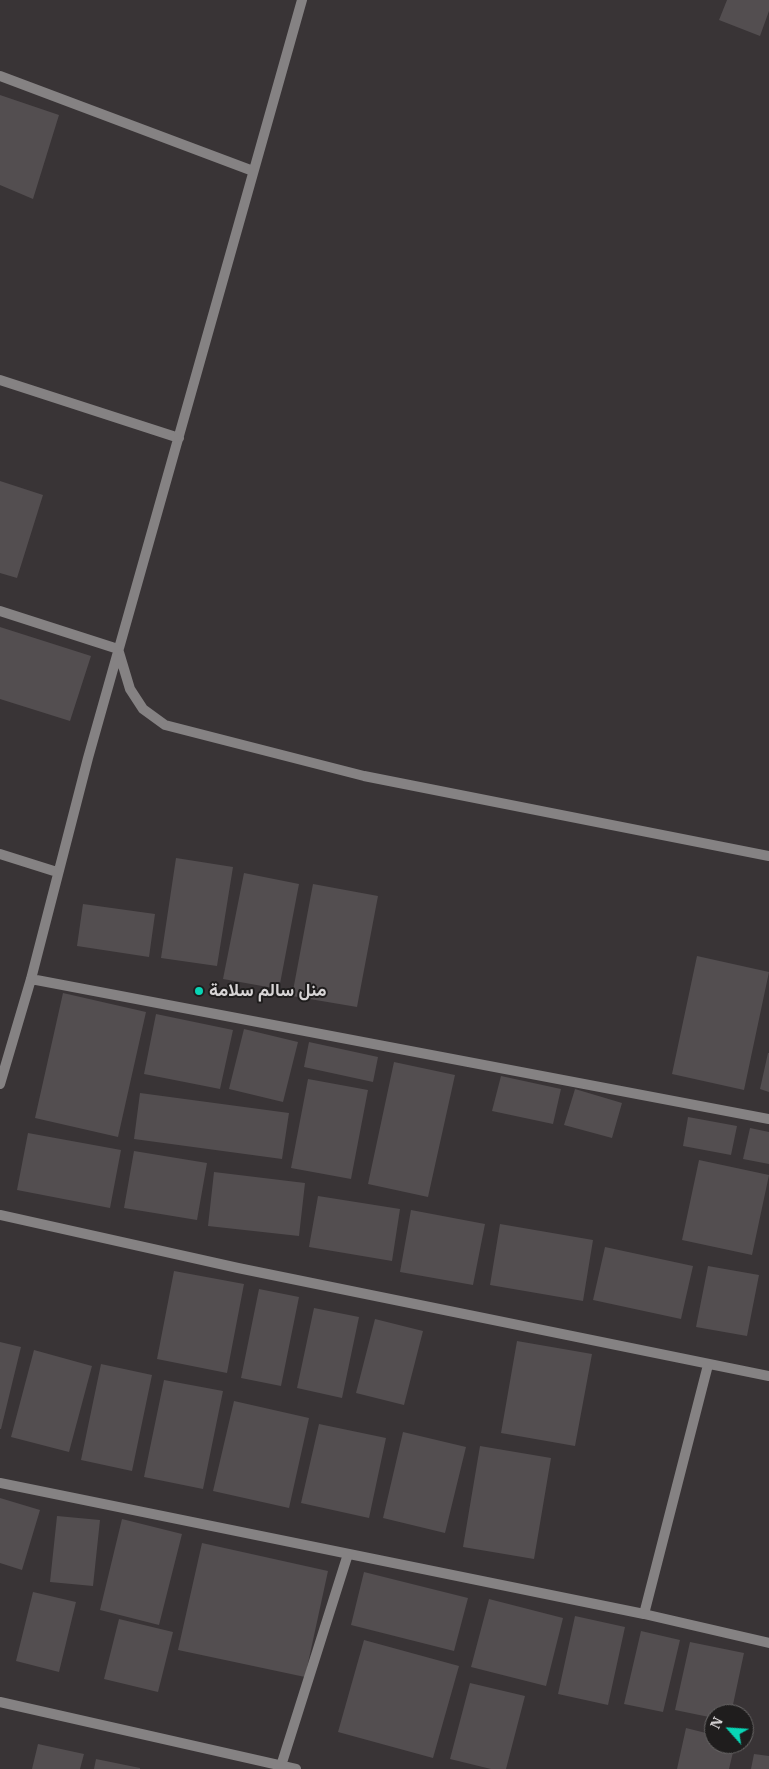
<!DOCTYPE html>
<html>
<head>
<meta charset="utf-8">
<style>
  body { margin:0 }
  #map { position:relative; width:769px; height:1769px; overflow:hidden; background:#393436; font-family:"IBM Plex Serif",serif }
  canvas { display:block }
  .north { position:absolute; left:704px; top:1704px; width:50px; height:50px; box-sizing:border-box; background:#1f1d1d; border:1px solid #696767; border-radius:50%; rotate:296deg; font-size:14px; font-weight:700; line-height:20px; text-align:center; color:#d8d5d6 }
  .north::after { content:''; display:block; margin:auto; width:18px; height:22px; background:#08d5b5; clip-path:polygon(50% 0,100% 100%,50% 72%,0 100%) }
</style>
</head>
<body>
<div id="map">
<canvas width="769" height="1769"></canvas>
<div class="north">N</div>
</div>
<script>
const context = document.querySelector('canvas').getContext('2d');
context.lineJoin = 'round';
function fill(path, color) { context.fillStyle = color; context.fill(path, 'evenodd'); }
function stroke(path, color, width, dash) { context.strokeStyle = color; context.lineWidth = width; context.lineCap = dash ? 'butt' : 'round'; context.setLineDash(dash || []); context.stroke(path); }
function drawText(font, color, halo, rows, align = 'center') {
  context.font = font + ' "IBM Plex Serif",Vazirmatn,serif'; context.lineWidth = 4; context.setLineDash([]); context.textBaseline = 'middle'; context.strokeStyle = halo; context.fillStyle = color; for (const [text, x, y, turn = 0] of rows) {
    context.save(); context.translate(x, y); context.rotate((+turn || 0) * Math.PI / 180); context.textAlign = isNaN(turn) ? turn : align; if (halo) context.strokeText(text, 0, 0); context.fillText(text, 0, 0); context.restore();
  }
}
const building = new Path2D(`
  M727,0H769V11L760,36L719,20Z
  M0,95L59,115L33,199L0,185Z
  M0,481L43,495L17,578L0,573Z
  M0,627L91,656L70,721L0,699Z
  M176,858L233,867L217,966L161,958Z
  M244,873L299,884L279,989L223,979Z
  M313,884L378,896L357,1007L292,996Z
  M83,904L155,914L149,957L77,946Z
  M697,956L769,972L744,1090L672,1074Z
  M63,993L146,1012L118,1137L35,1118Z
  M156,1014L233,1030L220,1089L144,1074Z
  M244,1029L298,1042L283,1102L229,1089Z
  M309,1042L378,1057L373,1082L304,1067Z
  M768,1053H769V1092L760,1089Z
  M394,1062L455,1075L428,1197L368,1184Z
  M501,1076L561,1089L553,1124L492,1111Z
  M308,1079L368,1090L351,1179L291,1168Z
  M575,1089L622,1103L612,1138L564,1125Z
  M140,1093L289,1113L282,1159L134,1139Z
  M688,1117L737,1126L731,1155L683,1146Z
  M750,1128L769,1132V1164L743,1159Z
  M28,1133L121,1150L110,1208L17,1190Z
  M134,1151L207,1163L197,1220L124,1208Z
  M699,1160L769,1175L752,1255L682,1240Z
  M214,1172L305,1183L299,1236L208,1226Z
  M318,1196L400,1209L392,1261L309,1247Z
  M411,1210L485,1224L473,1285L400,1272Z
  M500,1224L593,1240L583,1301L490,1285Z
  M605,1247L693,1266L681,1319L593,1300Z
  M708,1266L759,1275L747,1336L696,1327Z
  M174,1271L244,1284L227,1373L157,1359Z
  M259,1289L299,1297L281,1386L241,1378Z
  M314,1308L359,1317L342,1398L297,1388Z
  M375,1319L423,1331L404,1405L356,1393Z
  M517,1341L592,1354L575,1446L501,1433Z
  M0,1342L21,1347L1,1429H0Z
  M34,1350L92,1366L69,1452L11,1437Z
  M101,1364L152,1375L132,1471L81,1460Z
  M164,1380L223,1391L203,1489L144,1477Z
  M234,1401L309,1418L289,1508L213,1491Z
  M319,1424L386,1438L369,1518L301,1503Z
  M403,1432L466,1447L445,1533L383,1518Z
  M480,1446L551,1458L534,1559L463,1547Z
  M0,1498L40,1510L22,1570L0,1563Z
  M57,1516L100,1520L93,1586L50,1582Z
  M122,1519L182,1534L159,1625L100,1610Z
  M202,1543L328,1571L305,1677L178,1650Z
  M364,1572L468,1598L454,1651L351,1625Z
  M33,1592L76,1602L59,1672L16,1661Z
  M489,1599L563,1618L546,1686L471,1667Z
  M575,1616L625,1627L608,1705L558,1694Z
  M119,1619L173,1632L158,1692L104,1679Z
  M641,1631L680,1640L663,1712L624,1704Z
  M364,1640L459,1666L433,1758L338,1732Z
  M690,1642L744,1653L731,1714H714V1718L675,1710Z
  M470,1683L525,1696L506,1769H491L450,1759Z
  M686,1728L714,1735V1744H735L729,1769H677Z
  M38,1744L84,1754L80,1769H32Z
  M754,1754L769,1756V1769H751Z
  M96,1759L140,1768V1769H94Z`);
const minor = new Path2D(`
  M0,76L253,171
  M0,380L179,438
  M0,611L118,649L130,689L143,709L165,725L364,776L769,856
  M0,854L57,872
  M31,979L769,1119
  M0,1084L31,979L88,758L302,0
  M0,1215L238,1268L769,1376
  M0,1483L644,1614L769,1643
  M644,1614L708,1365
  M0,1702L296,1769
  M280,1769L348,1554`);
const markers = [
  [199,991,5,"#08d5b5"]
];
const poiNames = [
  ["منل سالم سلامة",209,991]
];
fill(building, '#534e50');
stroke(minor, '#858283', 10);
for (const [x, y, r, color] of markers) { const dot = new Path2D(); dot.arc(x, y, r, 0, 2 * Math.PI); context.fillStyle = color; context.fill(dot); stroke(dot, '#1f1d1d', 2); }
drawText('bold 18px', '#d8d5d6', '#1f1d1d', poiNames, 'left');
</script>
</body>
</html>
